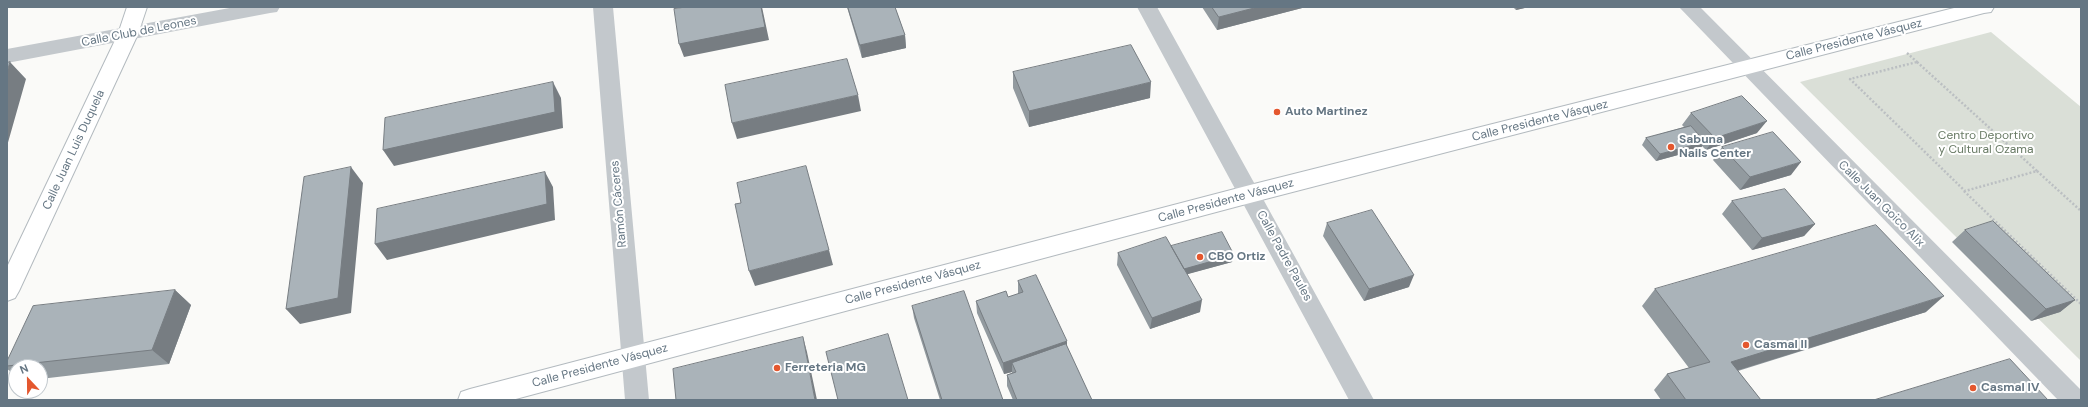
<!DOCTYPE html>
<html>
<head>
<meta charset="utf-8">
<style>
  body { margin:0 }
  #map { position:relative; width:2088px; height:407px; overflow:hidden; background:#fafaf8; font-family:"DM Sans",sans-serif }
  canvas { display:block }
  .frame { position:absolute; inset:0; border:8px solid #657683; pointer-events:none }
  .north { position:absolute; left:8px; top:359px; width:40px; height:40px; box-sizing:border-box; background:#fff; border:1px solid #c1c8cd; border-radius:50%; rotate:338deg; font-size:11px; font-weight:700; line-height:16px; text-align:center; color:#657683 }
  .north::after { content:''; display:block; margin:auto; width:14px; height:18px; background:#e4572e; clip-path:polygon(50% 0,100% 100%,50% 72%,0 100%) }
</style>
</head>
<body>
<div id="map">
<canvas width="2088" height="407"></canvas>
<div class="frame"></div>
<div class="north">N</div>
</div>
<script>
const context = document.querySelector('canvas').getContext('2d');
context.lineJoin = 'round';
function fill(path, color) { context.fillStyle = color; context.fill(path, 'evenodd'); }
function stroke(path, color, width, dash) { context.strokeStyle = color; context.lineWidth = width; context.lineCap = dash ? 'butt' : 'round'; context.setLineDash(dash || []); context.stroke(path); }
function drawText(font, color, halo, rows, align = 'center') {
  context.font = font + ' "DM Sans",sans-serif'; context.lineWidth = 4; context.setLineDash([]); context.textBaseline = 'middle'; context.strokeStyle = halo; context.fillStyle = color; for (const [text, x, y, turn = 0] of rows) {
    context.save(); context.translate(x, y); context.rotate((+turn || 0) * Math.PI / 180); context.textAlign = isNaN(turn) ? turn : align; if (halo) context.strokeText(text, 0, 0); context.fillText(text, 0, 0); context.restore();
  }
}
const green = new Path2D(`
  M1991,32L2081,107V361L1800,82Z`);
const path = new Path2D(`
  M1907,53L1917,62
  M1917,62L2037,171L1965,191L1850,79Z
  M2037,171L2081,211
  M1964,191L2081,304`);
const street = new Path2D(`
  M235,7H280L277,12L270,13L7,63V49Z
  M593,7H613L649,400H625Z
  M1137,7H1157L1374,400H1349Z
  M1679,7H1700L2081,390V400H2058Z`);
const secondary = new Path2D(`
  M127,7H147L138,34L19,291L15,298L7,301V267L118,34Z
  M1958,7H1994L1991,12L1984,13L1250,203L512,400H458L461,392L470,389L1250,185Z`);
const wall = new Path2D(`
  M847,7H895L905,35L906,48L862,58Z
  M1202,7H1306L1217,30Z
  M1513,7H1529L1516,10Z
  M1013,72L1150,98L1029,127L1013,88Z
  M1691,113L1757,133L1706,150L1702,146L1700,149L1656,161L1642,145L1646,138L1684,127L1682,125Z
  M1722,147L1791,175L1740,190L1713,160Z
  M1732,201L1815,224L1804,236L1752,250L1722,214Z
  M1327,223L1409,287L1364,301L1323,236Z
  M1965,230L2075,300L2060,312L2031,321L1952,242Z
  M1171,246L1232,262L1187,274L1200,312L1150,329L1117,265L1118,253Z
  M1018,281L1067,347L1092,400H1013L1007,386V375L1012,373V372L1004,374L977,313L976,301L1008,297L1018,294Z
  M1655,289L1926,312L1738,371L1761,400H1661L1654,390L1667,374L1689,368L1642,306Z
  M175,290L191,305L169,364L40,379V367H16V375L7,369V361Z
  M912,306L1003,400H940L914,318Z`);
const shadedWall = new Path2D(`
  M761,7H762L769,40L684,57L679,44Z
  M1258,7H1306L1217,30L1219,17Z
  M1517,7H1529L1516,10Z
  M905,35L906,48L862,58L860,45Z
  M10,62L26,79L7,146V72Z
  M553,82L561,98L563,128L394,166L383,150Z
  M1151,82L1150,98L1029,127V111Z
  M858,95L861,111L737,139L732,123Z
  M1767,121L1757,133L1706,150L1715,138Z
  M1705,142L1700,149L1656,161L1660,154Z
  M1801,162L1791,175L1740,190L1750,177Z
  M351,167L363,183L351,313L300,324L286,309Z
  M545,172L553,187L555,220L387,260L375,244Z
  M1815,224L1804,236L1752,250L1762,238Z
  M829,250L833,265L755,286L749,271Z
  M1234,255L1232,262L1181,276L1182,269Z
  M1414,275L1409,287L1364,301L1369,289Z
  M175,290L191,305L169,364L152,350Z
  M1944,296L1926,312L1716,377L1731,362Z
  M1202,300L1200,312L1150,329L1152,318Z
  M2075,300L2060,312L2031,321L2046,309Z
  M803,337L807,352L817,400H815Z
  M1067,341V352L1012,363V372L1004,374L1003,363Z`);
const building = new Path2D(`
  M686,7H761L765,27L679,44L674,9Z
  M848,7H895L905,35L860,45Z
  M1212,7H1258L1219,17Z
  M1131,45L1151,82L1029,111L1013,72Z
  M847,59L858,95L732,123L725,85Z
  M10,62L7,72V63Z
  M553,82L555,112L383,150L385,118Z
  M1742,96L1767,121L1715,138L1691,113Z
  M1691,126L1705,142L1660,154L1646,138Z
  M1773,132L1801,162L1750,177L1722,147Z
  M806,166L829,250L749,271L735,204L741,203L737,183Z
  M351,167L338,298L286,309L304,177Z
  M545,172L547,204L375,244L377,209Z
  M1785,189L1815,224L1762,238L1732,201Z
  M1372,210L1414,275L1369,289L1327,223Z
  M1993,221L2075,300L2046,309L1965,230Z
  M1876,225L1944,296L1731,362L1761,400H1686L1667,374L1710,362L1655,289Z
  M1222,232L1234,255L1184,269L1171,246Z
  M1166,237L1202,300L1152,318L1118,253Z
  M1036,275L1067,341L1003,363L976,301L1006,291L1008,297L1023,292L1018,281Z
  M175,290L152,350L7,366V361L33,306Z
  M964,291L1003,400H942L912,306Z
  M888,334L908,400H838L826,352Z
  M803,337L815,400H676L673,369Z
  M1066,344L1092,400H1017L1007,375L1016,372L1012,363Z
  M2010,359L2048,400H1874Z`);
const markers = [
  [1277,112,4,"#e4572e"],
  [1671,147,4,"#e4572e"],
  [1200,257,4,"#e4572e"],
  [1746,345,4,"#e4572e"],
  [777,368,4,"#e4572e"],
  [1973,388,4,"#e4572e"]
];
const streetNames = [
  ["Calle Club de Leones",139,32,-11],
  ["Calle Presidente Vásquez",1854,40,-14],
  ["Calle Presidente Vásquez",1540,121,-14],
  ["Calle Juan Luis Duquela",74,150,-65],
  ["Calle Presidente Vásquez",1226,201,-15],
  ["Ramón Cáceres",619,204,-95],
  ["Calle Juan Goico Alix",1881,204,45],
  ["Calle Padre Paules",1284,256,61],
  ["Calle Presidente Vásquez",913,283,-15],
  ["Calle Presidente Vásquez",600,366,-15]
];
const poiNames = [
  ["Auto Martinez",1285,112],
  ["Sabuna",1679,140],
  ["Nails Center",1679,154],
  ["CBO Ortiz",1208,257],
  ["Casmal II",1754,345],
  ["Ferreteria MG",785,368],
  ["Casmal IV",1981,388]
];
const parkNames = [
  ["Centro Deportivo",1986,136],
  ["y Cultural Ozama",1986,150]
];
fill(green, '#dadfd7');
stroke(secondary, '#b3babf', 2);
stroke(path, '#bbbfc2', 2.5, [2, 2]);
fill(street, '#c3c8cc');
fill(secondary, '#fff');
fill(wall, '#929a9f');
fill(shadedWall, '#777d82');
fill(building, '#aab3b9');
stroke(building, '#777d82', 1);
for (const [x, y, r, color] of markers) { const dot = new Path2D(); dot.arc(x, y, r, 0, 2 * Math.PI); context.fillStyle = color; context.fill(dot); stroke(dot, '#fff', 1.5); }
drawText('12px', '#657683', '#fff', streetNames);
drawText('bold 12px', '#657683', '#fff', poiNames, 'left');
drawText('12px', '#687a64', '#fff', parkNames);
</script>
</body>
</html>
